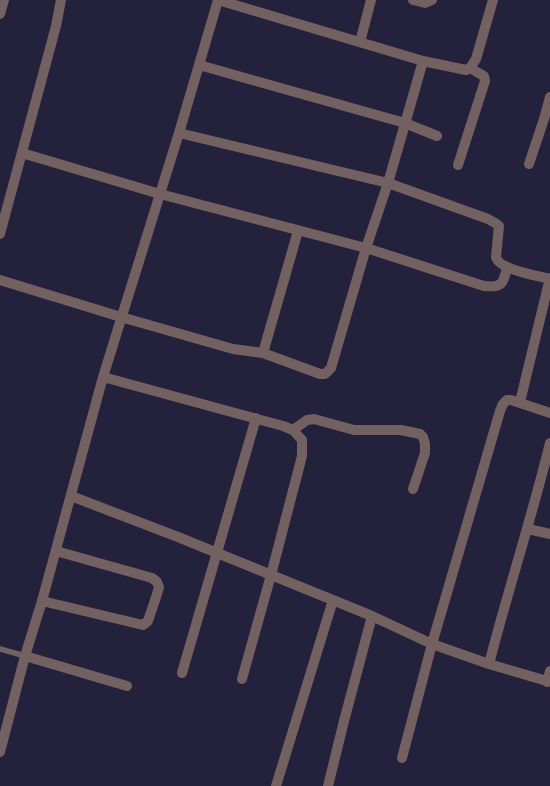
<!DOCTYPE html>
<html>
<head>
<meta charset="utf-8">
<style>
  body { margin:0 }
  canvas { display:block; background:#24213c }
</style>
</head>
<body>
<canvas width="550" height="786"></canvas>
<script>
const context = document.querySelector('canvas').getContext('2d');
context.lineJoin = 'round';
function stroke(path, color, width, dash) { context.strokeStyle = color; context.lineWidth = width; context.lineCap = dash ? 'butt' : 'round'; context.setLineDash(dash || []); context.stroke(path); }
const lane = new Path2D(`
  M0,649L25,656`);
const street = new Path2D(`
  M218,0L423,61L466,70L470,68L476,59L493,0
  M413,0L425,3L432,0
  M0,14L4,0
  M360,42L371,0
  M199,65L405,123L437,136
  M179,133L388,183L488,219L495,223L499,226L496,257C498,269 538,276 550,279
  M22,153L160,194L366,248L484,286C502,288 503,284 507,268
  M529,164L544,119L550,97
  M458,165L485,81L484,76L470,68
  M0,234L56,26L61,0
  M0,280L121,317L233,349L263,353L320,374H325L331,368L366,248L388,183L423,61
  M263,353L298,231
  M103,377L283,426L293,430L302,440V456L271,575L242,679
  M520,402L550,278
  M293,430L307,420L314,419L354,430H401L420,434L423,437L425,444V453L413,489
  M71,496L178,537L372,616L432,644L489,664L550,682
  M528,529L550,534
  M42,601L143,625L148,621L157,594L159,587L157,582L152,578L56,551
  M25,656L127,686
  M489,664C508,590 532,517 550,443
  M182,673L256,418
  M547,682L550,671
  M0,752L25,656L42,601L103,377L179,133L218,0
  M402,758L432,644L500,411L503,404L507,400H511L550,413
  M276,786L333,600
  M328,786L344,721L372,616`);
stroke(lane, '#736161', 5.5);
stroke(street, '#736161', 10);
</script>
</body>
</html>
